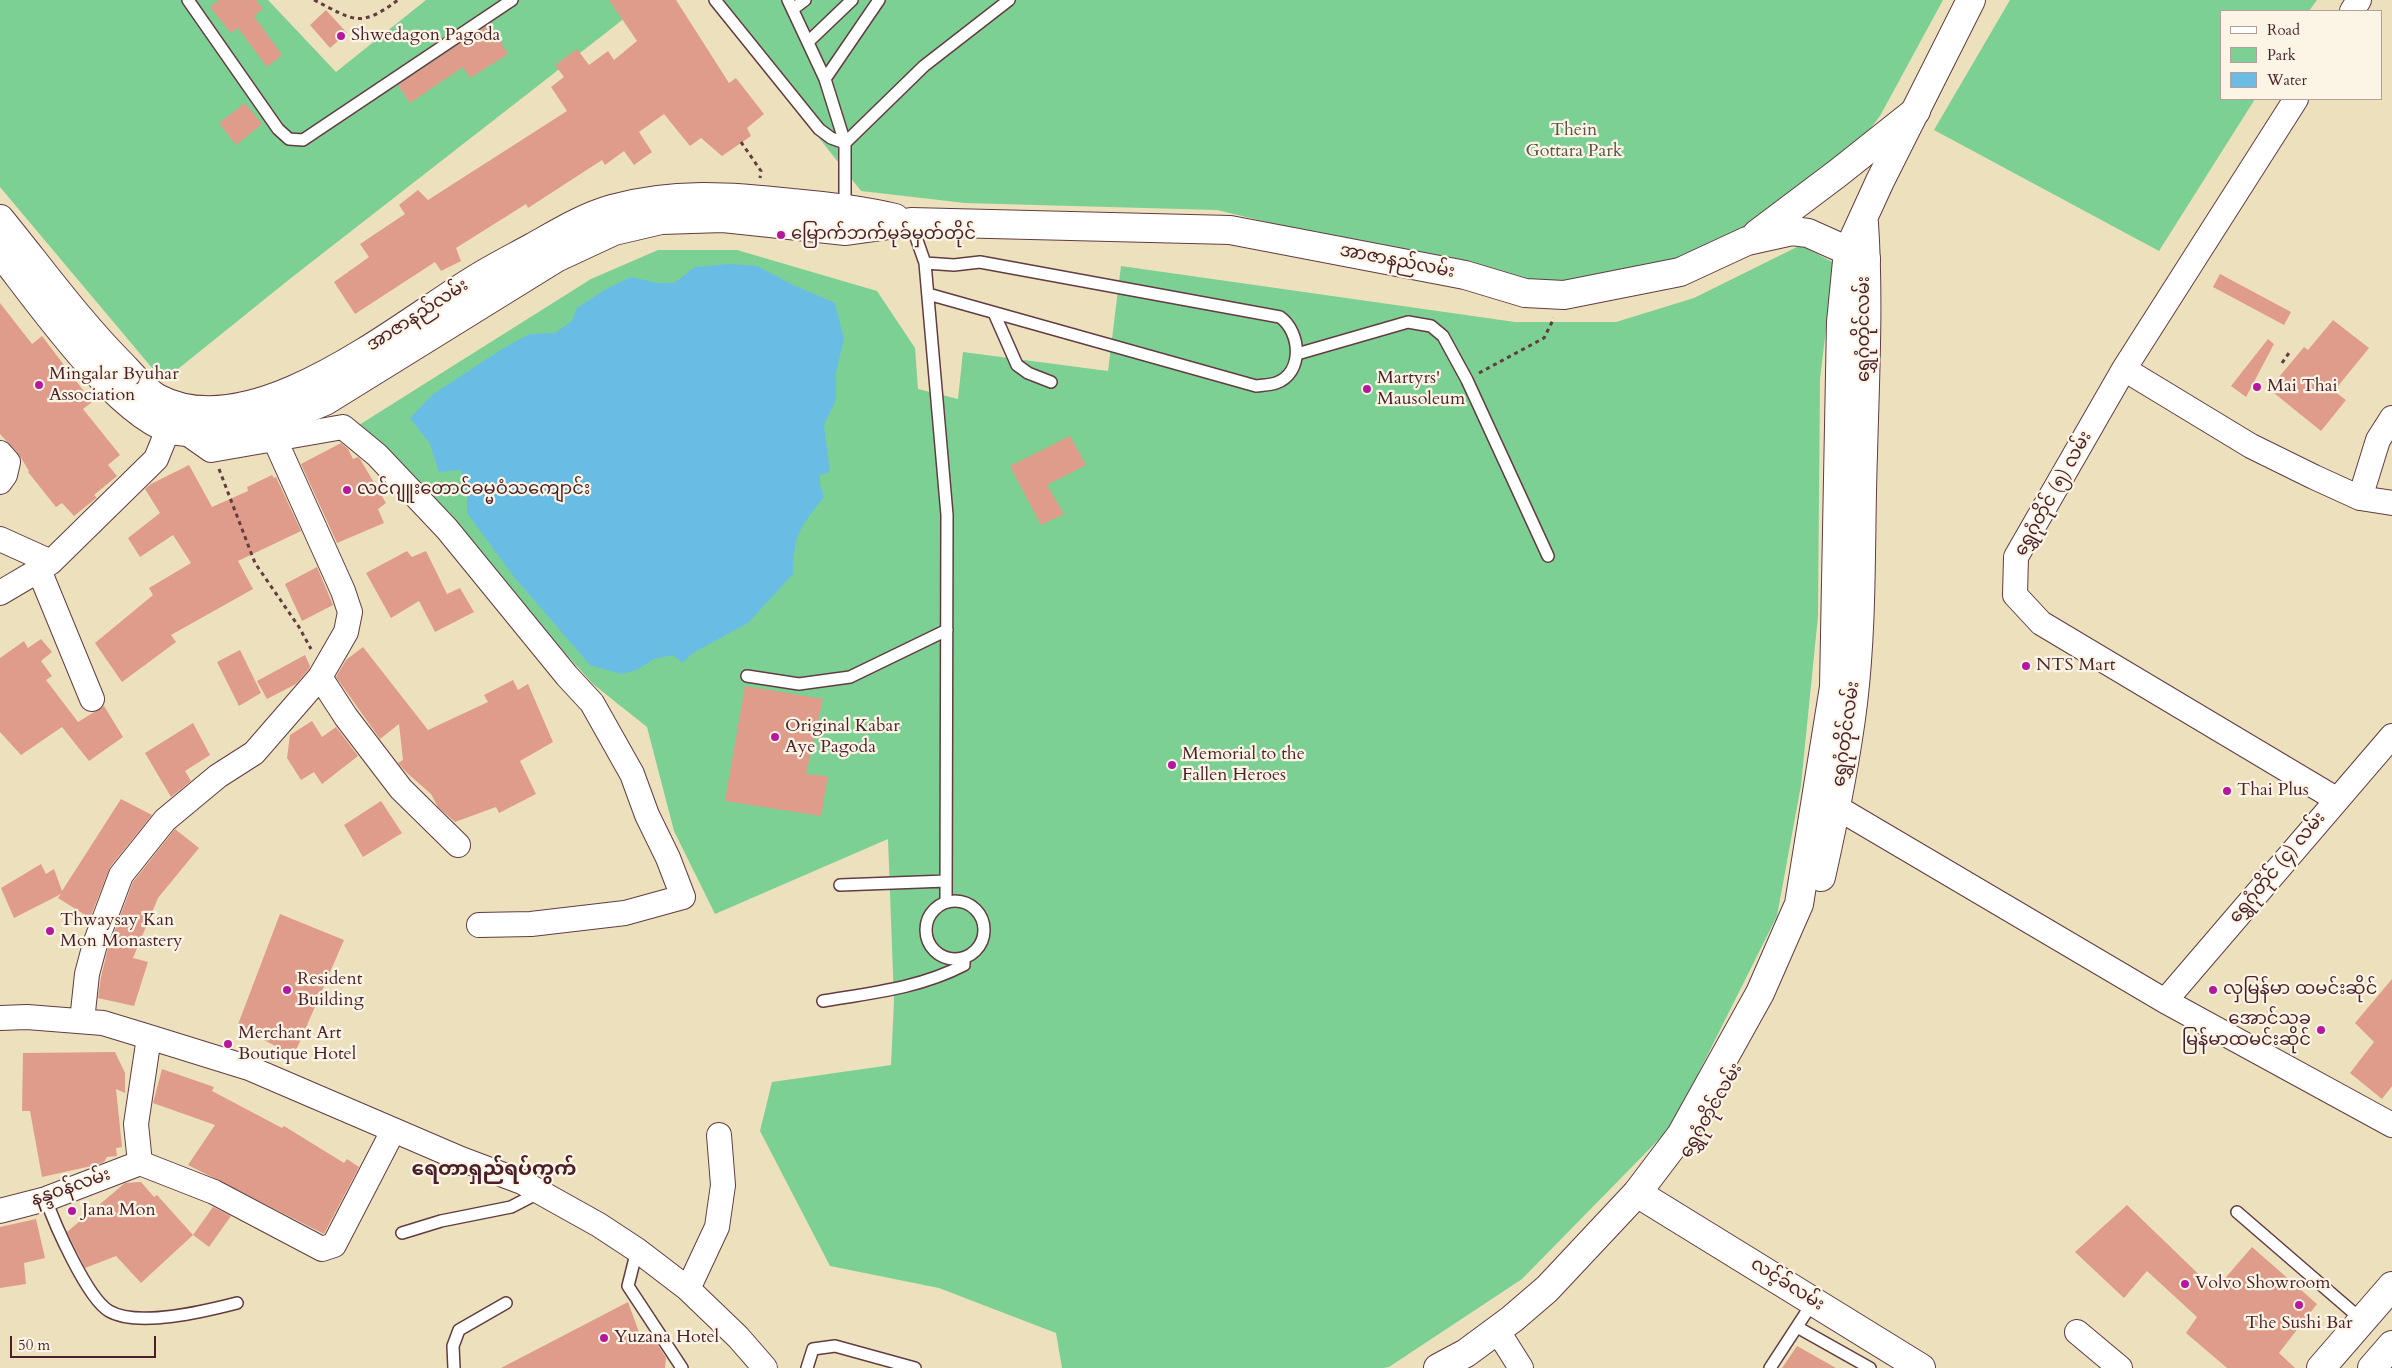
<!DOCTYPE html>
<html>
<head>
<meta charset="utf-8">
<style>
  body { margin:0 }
  #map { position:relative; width:2392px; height:1368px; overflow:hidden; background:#ece0bd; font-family:Cardo,serif }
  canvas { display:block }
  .legend { position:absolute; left:2220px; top:10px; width:162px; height:90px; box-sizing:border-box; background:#fcf5e5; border:1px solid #b59f9b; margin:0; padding:6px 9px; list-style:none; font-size:15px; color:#4a1f2b }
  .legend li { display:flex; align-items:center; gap:10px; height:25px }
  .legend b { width:25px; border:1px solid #b59f9b }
  .scale { position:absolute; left:10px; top:1336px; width:146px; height:22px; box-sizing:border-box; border:2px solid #4a1f2b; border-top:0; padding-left:6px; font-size:15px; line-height:18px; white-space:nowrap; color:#4a1f2b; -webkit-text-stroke:4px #fcf5e5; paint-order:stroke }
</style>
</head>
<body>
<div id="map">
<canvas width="2392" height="1368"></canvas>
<ul class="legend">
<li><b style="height:6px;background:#fff"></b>Road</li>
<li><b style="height:14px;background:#7dd093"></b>Park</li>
<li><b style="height:14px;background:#69bde5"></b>Water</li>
</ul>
<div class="scale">50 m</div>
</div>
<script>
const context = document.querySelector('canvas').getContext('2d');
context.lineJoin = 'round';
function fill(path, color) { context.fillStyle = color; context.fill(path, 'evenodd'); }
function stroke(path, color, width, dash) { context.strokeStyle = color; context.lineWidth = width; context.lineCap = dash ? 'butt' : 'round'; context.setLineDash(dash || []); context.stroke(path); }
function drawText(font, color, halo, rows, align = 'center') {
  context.font = font + ' Cardo,"Noto Sans Myanmar",serif'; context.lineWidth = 4.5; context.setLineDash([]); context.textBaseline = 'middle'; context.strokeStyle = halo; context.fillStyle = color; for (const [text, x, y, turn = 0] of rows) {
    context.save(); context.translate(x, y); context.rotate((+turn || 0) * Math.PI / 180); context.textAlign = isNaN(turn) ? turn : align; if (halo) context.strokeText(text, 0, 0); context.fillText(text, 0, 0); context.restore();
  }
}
const green = new Path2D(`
  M0,0H268L336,72L426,0H648L291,278L163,381L0,187Z
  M710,0H1943L1880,116L1807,211L1731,244L1590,284L1498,278L1217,210L965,203L861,191Z
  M2010,0H2317L2309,11H2221V99H2255L2159,251L1934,130Z
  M1801,245L1834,263L1820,379L1818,616L1801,785L1777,916L1672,1126L1522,1279L1389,1367L1383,1368H1062L1056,1333L939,1288L830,1266L760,1131L772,1082L891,1065L894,1001L888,839L715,914L674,831L647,727L593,684L359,425L591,279L658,250H737L877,291L915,348L918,389L958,399L963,352L1108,371L1121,266L1515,322H1616L1694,298Z`);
const water = new Path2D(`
  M729,264L757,266L791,284L835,303L844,339L836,372V400L824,425L830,472L820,475V485L824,497C799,529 794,533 793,574L748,623L693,653L682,663L673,655L654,659L637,670L621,674L590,665L515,578L467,513V494L461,470L439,472L430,444L410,418L432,395L502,349L530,334L555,333L572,321L577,308L606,289L631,277L658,283H674L695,267Z`);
const building = new Path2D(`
  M219,0H256L263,9L254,16L282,55L267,67L238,28L231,33L210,7Z
  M609,0H676L729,83L736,78L764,114L747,128L751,136L722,156L701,138L690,146L664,114L639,132L652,152L634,165L624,151L605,165L602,160L528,208L526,204L456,248L461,261L441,271L435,262L355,314L334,282L369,257L360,244L405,214L399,205L418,190L428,200L567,111L551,87L564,77L555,65L577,49L589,65L608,51L614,60L637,41Z
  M326,10L347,33L330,48L310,25Z
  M489,24L508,54L470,78L463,67L410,103L398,85Z
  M245,103L262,124L236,145L219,123Z
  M2220,274L2291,312L2284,325L2213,287Z
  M0,303L32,344L42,336L92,402L83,409L120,455L108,465L117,476L94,495L97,498L95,499L74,516L62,503L56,507L28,472L29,471L18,453L0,434Z
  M2333,320L2369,348L2334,391L2346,400L2321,431L2269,389L2304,347L2308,350Z
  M2268,339L2274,344L2246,397L2231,386Z
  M1070,436L1086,465L1047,485L1064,514L1041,525L1010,466Z
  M341,443L348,449L353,459L358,457L360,459L386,503L378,509L384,523L337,543L301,464Z
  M189,465L212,507L248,491L247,487L272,475L274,478L276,477L301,531L238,561L253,589L171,635L176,642L122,682L95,643L153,595L149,588L191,563L173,535L140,557L128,538L160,513L145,489L151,484Z
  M407,551L412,557L426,551L447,594L460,588L474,612L435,632L419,601L391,618L366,573Z
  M317,567L333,605L302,621L285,584Z
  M41,639L52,652L41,661L52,676L46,680L78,722L104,706L123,737L89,761L62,727L21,755L0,732V658L24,641L28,648Z
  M363,647L428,730L488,702L484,695L513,680L518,690L528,684L553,742L520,761L536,794L499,813L496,807L455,822L438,807L431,794L406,772L398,763L403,760L399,724L380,739L336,677L346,660Z
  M240,650L261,693L239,706L217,662Z
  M305,655L310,666L309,669L296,684L267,699L257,681Z
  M745,686L823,699L806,774L828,776L821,816L725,801Z
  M312,721L322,737L336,727L358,756L322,784L314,772L301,780L287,758L290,735Z
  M193,723L210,755L185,771L191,781L171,797L145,753Z
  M121,799L152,815L110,867L90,918L58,898L61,894L14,918L1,888L41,864L46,874L54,869L62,891Z
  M381,801L402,833L363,857L344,825Z
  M175,829L199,848L158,898L133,958L148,962L134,1006L98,998L101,977L108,948L133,882Z
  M280,914L344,940L294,1055L237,1027Z
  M2392,979V1086L2382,1099L2350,1073L2374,1042L2355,1023Z
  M115,1052L125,1073V1093L116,1089L122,1147L116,1148L117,1156L107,1157L104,1162L96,1165L42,1177L30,1111H22L23,1053Z
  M162,1069L214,1087L212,1091L282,1128L284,1126L344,1163L347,1159L359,1167L324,1234L188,1165L215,1125L153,1103Z
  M141,1182L154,1197L157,1195L193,1235L141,1283L116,1256L85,1268L67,1232L125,1183Z
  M2127,1205L2215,1290L2252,1247L2317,1304L2279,1353L2295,1368H2227L2186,1333L2197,1317L2147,1271L2124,1298L2075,1252Z
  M213,1207L231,1216L209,1247L193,1235Z
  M36,1219L45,1258L24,1263L26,1284L0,1288V1227Z
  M628,1302L639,1332L656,1342L666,1358L665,1368H501Z
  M1797,1346L1836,1368H1782Z`);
const path = new Path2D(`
  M314,0C354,20 359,29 398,0
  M741,142L761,171L760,178
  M2282,363L2291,350
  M1479,373L1544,338L1554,318
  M219,469L255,563L299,627L311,649`);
const service = new Path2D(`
  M188,0L278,129L289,139L303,140L512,0
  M715,0L819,129L831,138L845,143
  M788,0L825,79L845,143
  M793,9L805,0
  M808,42L852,0
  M825,79L879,0
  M845,211V143L924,66L1009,0
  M911,223L925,263L947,515L946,902
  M925,263L954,265L980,262L1280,317C1301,332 1304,373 1276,383C1270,385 1262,385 1256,386L928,294
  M994,313L1017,365L1028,373L1051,382
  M1297,354L1408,322L1431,326L1443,336L1467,380L1548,556
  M747,676L799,684L850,677L947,630
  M840,885L946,881
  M926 930a29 29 0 1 1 58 0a29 29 0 1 1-58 0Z
  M823,1001C871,993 920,988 964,965V958
  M46,1199C54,1223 87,1298 109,1311C138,1328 206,1311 237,1303
  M2237,1212L2362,1320
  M402,1233L441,1221L511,1207L540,1192
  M637,1250L628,1286L682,1368
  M1797,1327L1870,1368
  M454,1368L453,1346L459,1330L506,1303
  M807,1368L813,1349L835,1346L915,1368
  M1770,1368L1813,1302`);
const minor = new Path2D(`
  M2352,11L2359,0
  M2296,99L2124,369L2016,557L2015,595L2041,623L2336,799
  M2124,369L2251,446L2314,477L2360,498L2392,503
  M184,431L211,450L343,427L377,455L447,529L567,676L592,703L632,774L647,815L668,858L683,897L625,913L531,924L479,925
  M0,453L8,462L5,475L0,482
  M2360,498L2378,440L2392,418
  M0,539L51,562L156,459L169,427
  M51,562L39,570L92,699
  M0,593L39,570
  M320,677L346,717L401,789L458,845
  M1819,803L1836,807L2165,1001L2392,1125
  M2165,1001L2392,736
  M0,1018L27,1017L103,1023L149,1037L249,1068L461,1159L522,1182L599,1225L637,1250L688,1289L738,1337L765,1368
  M82,1021L87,974L95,944L121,875L165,820L218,776L254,753L320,677L346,632L350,612L343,591L275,440
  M140,1163L214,1192L322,1249L334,1245L393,1131
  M140,1163L136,1124L149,1037
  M0,1211L46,1199L140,1163
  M688,1289L717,1227L723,1185L719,1135
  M1497,1330L1521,1368
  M2077,1332L2120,1368`);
const tertiary = new Path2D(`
  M1637,1193L1921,1368`);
const secondary = new Path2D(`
  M0,219C40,268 78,321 123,366C133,377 145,391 157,398C252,449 396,328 474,280C493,268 513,258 533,247C558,233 584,217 612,209C672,192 731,196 792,203C827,206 861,210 895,218
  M1757,234L1838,173L1916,111
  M0,252C35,296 122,422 177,431C229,439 278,421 325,401L556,258L614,231L661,220L723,218L846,231L911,222L1230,230L1465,275L1525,293L1564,295L1680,272L1747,241L1792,231L1808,233L1866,259
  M2321,1368L2392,1286
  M2372,1368L2392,1345`);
const primary = new Path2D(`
  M1821,877C1834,819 1846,761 1853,703C1863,620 1860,536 1863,454C1865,377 1869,300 1864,223
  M1438,1368L1466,1353L1512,1319L1547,1289L1637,1193L1681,1135L1760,993L1799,904L1834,687L1841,322L1848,251L1880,181L1971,0`);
const markers = [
  [341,36,5,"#b5179e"],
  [781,235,5,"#b5179e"],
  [39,385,5,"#b5179e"],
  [2257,387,5,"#b5179e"],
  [1367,389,5,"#b5179e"],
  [347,490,5,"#b5179e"],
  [2026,666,5,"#b5179e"],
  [775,737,5,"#b5179e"],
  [1172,765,5,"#b5179e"],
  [2227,791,5,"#b5179e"],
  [50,931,5,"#b5179e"],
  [287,990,5,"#b5179e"],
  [2213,990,5,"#b5179e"],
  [2321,1030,5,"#b5179e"],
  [228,1044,5,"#b5179e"],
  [72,1211,5,"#b5179e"],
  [2185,1284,5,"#b5179e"],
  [2299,1305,5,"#b5179e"],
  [604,1338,5,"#b5179e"]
];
const poiNames = [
  ["Shwedagon Pagoda",351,36],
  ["မြောက်ဘက်မုခ်မှတ်တိုင်",791,235],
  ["Mingalar Byuhar",49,375],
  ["Association",49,396],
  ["Martyrs'",1377,379],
  ["Mausoleum",1377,400],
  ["Mai Thai",2267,387],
  ["လင်ဂျူးတောင်ဓမ္မဝံသကျောင်း",357,490],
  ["NTS Mart",2036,666],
  ["Original Kabar",785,727],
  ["Aye Pagoda",785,748],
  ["Memorial to the",1182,755],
  ["Fallen Heroes",1182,776],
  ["Thai Plus",2237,791],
  ["Thwaysay Kan",60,921],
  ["Mon Monastery",60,942],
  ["Resident",297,980],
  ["Building",297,1001],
  ["လှမြန်မာ ထမင်းဆိုင်",2223,990],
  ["အောင်သုခ",2311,1020,"right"],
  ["မြန်မာထမင်းဆိုင်",2311,1041,"right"],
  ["Merchant Art",238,1034],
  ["Boutique Hotel",238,1055],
  ["Jana Mon",82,1211],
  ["Volvo Showroom",2195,1284],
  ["The Sushi Bar",2299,1324,"center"],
  ["Yuzana Hotel",614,1338]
];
const parkNames = [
  ["Thein",1574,131],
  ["Gottara Park",1574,152]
];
const streetNames = [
  ["အာဇာနည်လမ်း",1397,262,11],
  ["အာဇာနည်လမ်း",418,316,-33],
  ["ရွှေဂုံတိုင်လမ်း",1865,329,-90],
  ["ရွှေဂုံတိုင် (၅) လမ်း",2054,494,-61],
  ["ရွှေဂုံတိုင်လမ်း",1847,734,-82],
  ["ရွှေဂုံတိုင် (၄) လမ်း",2278,868,-50],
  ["ရွှေဂုံတိုင်လမ်း",1712,1111,-60],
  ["နန္ဒဝန်လမ်း",71,1188,-19],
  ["လင့်ခ်လမ်း",1787,1285,32]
];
const quarterNames = [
  ["ရေတာရှည်ရပ်ကွက်",494,1170]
];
fill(green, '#7dd093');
fill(water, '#69bde5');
fill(building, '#e09c8a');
stroke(service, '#623c41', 14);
stroke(minor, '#623c41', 26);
stroke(tertiary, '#623c41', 30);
stroke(secondary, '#623c41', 30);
stroke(primary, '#623c41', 30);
stroke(path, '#623c41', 3, [4, 4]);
stroke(service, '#fff', 11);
stroke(minor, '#fff', 24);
stroke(tertiary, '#fff', 28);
stroke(secondary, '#fff', 28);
stroke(primary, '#fff', 28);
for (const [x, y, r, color] of markers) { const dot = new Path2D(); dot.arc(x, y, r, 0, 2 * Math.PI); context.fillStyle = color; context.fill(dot); stroke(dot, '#fcf5e5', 2); }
drawText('18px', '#4a1f2b', '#fcf5e5', poiNames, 'left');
drawText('18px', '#59544a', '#fcf5e5', parkNames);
drawText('18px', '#4a1f2b', '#fcf5e5', streetNames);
drawText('bold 20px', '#4a1f2b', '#fcf5e5', quarterNames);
</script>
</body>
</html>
